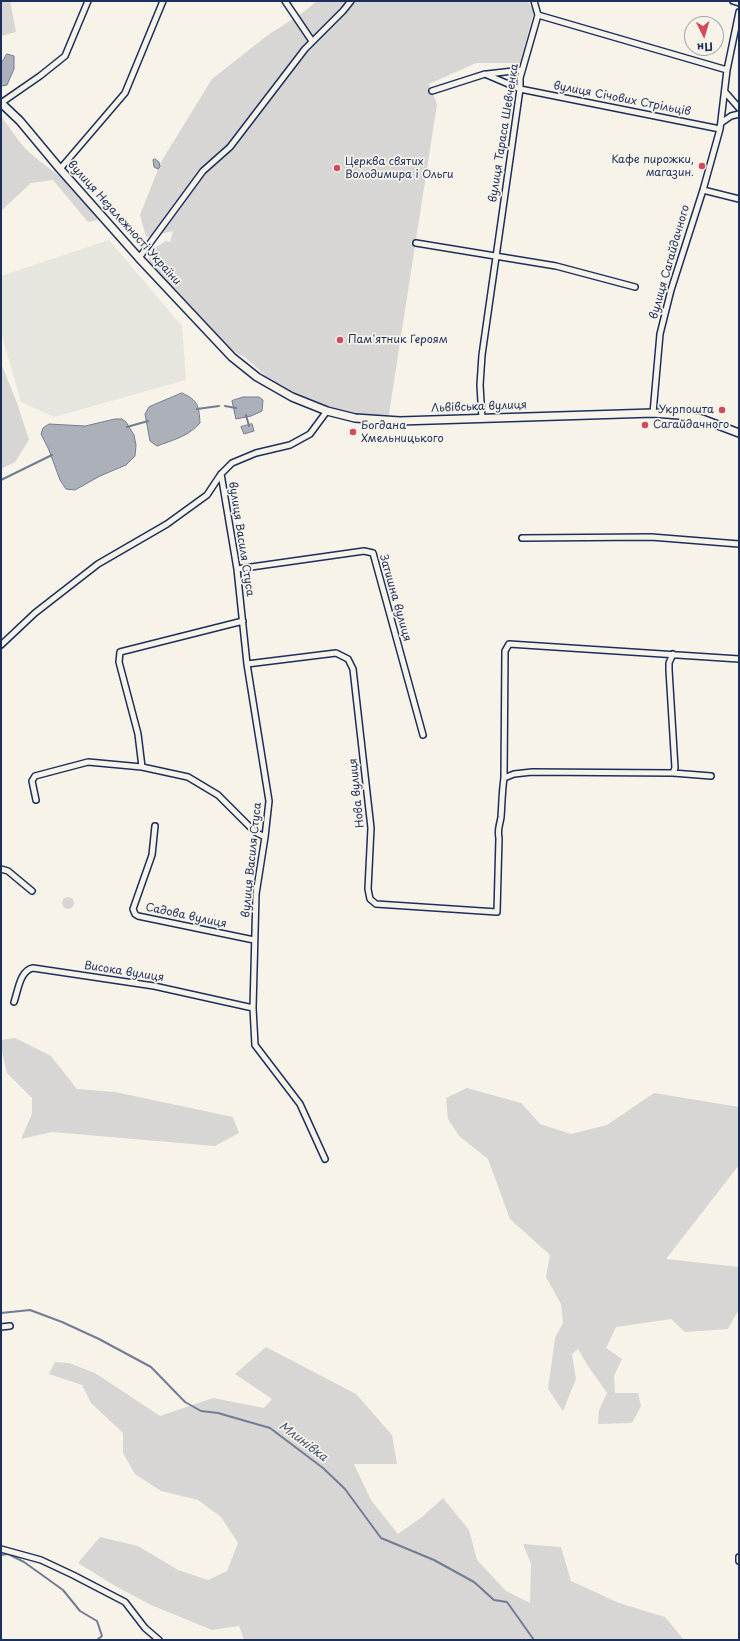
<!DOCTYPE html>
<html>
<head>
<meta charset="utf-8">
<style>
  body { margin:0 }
  #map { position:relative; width:740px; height:1641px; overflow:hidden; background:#f7f3e8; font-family:"Playpen Sans",sans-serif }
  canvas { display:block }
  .frame { position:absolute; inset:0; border:2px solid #1b2f5e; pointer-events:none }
  .north { position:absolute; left:684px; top:16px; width:40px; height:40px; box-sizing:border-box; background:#f7f3e8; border:1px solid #9fa5b1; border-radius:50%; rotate:175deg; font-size:11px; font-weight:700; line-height:16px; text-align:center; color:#1b2f5e }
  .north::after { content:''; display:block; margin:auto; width:14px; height:18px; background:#d1495b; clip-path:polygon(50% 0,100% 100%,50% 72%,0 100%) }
</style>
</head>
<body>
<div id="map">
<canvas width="740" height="1641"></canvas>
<div class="frame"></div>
<div class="north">Пн</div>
</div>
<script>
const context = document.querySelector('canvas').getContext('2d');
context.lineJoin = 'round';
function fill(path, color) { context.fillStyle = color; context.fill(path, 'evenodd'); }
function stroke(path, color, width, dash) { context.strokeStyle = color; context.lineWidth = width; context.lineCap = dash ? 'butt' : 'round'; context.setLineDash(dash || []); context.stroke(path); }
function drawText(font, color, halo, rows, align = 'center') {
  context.font = font + ' "Playpen Sans",sans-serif'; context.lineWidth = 3.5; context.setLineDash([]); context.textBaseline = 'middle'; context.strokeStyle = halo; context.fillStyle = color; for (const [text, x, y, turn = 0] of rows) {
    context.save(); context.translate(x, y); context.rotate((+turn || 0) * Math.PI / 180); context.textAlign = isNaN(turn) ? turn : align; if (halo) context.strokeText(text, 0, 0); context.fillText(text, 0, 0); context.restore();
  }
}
const built = new Path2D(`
  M109,240L182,326L186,380L54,417L21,402L1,332V276Z`);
const green = new Path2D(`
  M1,1H10L16,32L1,36Z
  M317,1H527L534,11L520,63H476L429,84L437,104L388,420L355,418L282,391L246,358L233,351L148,261L152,250L166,241L170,242L173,231L146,237L140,215L161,162L212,79L268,35L302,13Z
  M1,116C10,128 19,143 30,153C53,173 85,191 98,220L88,222L53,180L31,183L1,211Z
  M1,363L17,403L29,440L15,462L1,469Z
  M62 903a6 6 0 1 1 12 0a6 6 0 1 1-12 0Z
  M15,1038L51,1056L77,1089L115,1092L233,1117L239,1133L215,1146L52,1132L21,1139L32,1114V1098L7,1073L1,1047V1040Z
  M467,1088L521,1103L540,1124L571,1134L607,1125L654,1093L739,1107V1165L666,1259L739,1267V1309L728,1329L685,1332L671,1319L616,1327L606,1348L622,1359L614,1376L615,1393H638L641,1406L632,1423L598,1424L599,1410L607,1393L588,1366L578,1349L572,1354L576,1379L563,1411L548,1389L555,1338L563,1323L561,1304L546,1277L550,1255L510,1219L488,1159L459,1136L448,1119L446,1098Z
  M266,1347L356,1394L392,1435L397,1464H354L371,1500L398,1534L422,1517L443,1498L469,1530L477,1560L506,1591L530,1603L531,1564L523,1544L561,1547L571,1581L619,1603L665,1617L684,1640H244L239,1626L212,1630L151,1605L117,1587L78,1563L100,1537L138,1546L178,1570L208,1580L227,1571L238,1543L221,1517L198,1500L161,1491L135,1474L123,1453V1433L91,1403L82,1385L49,1374L55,1362L69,1363L95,1373L160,1416L213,1398L264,1408L272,1399L235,1374Z`);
const water = new Path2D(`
  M7,54L14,56V69L7,85L2,86L1,85V64Z
  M155,159L159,162L160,167L158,169L154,167L153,160Z
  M182,393C198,400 199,406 200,423C189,436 173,440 157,446L150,441L145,414L149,407Z
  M243,397H259L263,400L262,411L251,416L236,419L232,401Z
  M115,419H122L126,422L134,435L136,445L135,456L126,465L100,476L75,490L66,489L60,480L49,450L41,434L43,428L49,424L85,426Z
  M252,424L254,431L244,434L241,427Z`);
const stream = new Path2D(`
  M225,406L236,408
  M197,409L219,406
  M246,415L249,426
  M127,427L148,421
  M1,480L52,455
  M1,1313L30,1310L62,1322L99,1339L151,1367L185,1402L201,1411L218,1413L270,1428L323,1468L345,1489L381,1538L434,1560L474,1582L494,1600L507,1602L534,1640
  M1,1555L8,1554L24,1562L63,1590L80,1611L97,1621L102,1636L97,1640`);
const street = new Path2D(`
  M285,1L312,41
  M534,1L538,15
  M733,1L739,3
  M538,15L727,70
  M487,74L522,70
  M432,91L485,74L520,89L720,129
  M725,92L739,108
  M1,103L40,76L65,56L88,1
  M721,123L731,116L739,114
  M60,169L125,93L163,1
  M703,190L739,199
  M416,243L556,266L635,287
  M139,258L203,171L230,147L305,49L343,11L351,1
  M653,413L660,334L671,290L703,190L720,129L727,70L739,12
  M482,419L480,385L482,355L520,89V78L538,15
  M221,474L237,569L247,664L269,801L265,837L256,894L253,1008L255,1045L300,1104L325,1159
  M522,538L651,537L739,544
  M237,569L364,551L373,553L423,735
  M1,645L35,613L98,564L167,524L207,495L221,474L232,463L256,453L290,445L310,434L327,411
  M247,664L336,653L348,659L353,669L371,828L368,889L370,899L376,904L497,912L499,838C497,829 500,825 501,817C502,804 502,791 504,778L505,651L509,644L739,659
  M142,767L138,734L119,662L120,652L243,621
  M673,773L675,768L669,670V663L673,654
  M504,778L514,774L532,772L673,773L711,776
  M36,800L32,781L35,776L88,762L142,767L188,777L218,795L255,832L265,837
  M155,826L152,855L133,909L135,914L138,916L254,940
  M1,869L8,871L32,891
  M14,1002C18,991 20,970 33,968L154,986L253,1008
  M1,1327L10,1326
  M1,1549L41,1560L73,1575L125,1602L145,1628L159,1640
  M739,1557V1561`);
const secondary = new Path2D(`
  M1,103L20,121L60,169L139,258L232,357L257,377L292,397L327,411L355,418L400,421L653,413L679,415L702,419L739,433`);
const markers = [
  [702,166,4,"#d1495b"],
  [337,168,4,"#d1495b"],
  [340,340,4,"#d1495b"],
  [722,410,4,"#d1495b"],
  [645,425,4,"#d1495b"],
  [353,432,4,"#d1495b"]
];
const streetNames = [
  ["вулиця Січових Стрільців",622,99,11],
  ["вулиця Тараса Шевченка",504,133,-81],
  ["вулиця Незалежності України",124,223,48],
  ["вулиця Сагайдачного",670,262,-74],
  ["Львівська вулиця",479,407,-2],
  ["вулиця Василя Стуса",241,539,81],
  ["Затишна вулиця",395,598,74],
  ["Нова вулиця",357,793,-96],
  ["вулиця Василя Стуса",252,860,-84],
  ["Садова вулиця",186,916,12],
  ["Висока вулиця",124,972,9]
];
const poiNames = [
  ["Кафе пирожки,",694,160,"right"],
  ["магазин.",694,173,"right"],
  ["Церква святих",345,162],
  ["Володимира і Ольги",345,175],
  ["Пам'ятник Героям",348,340],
  ["Укрпошта",714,410,"right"],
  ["Сагайдачного",653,425],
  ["Богдана",361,426],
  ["Хмельницького",361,439]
];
const waterNames = [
  ["Млинівка",303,1442,37]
];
fill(built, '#e6e5de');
fill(green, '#d7d6d4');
fill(water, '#acb0b9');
stroke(water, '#727c95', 1);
stroke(stream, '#727c95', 2);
stroke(street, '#1b2f5e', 8);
stroke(secondary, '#1b2f5e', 10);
stroke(street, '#f7f3e8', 5);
stroke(secondary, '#f7f3e8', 7);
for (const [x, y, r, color] of markers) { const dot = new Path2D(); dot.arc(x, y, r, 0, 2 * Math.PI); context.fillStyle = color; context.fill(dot); stroke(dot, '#f7f3e8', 1.5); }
drawText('11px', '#1b2f5e', '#f7f3e8', streetNames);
drawText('11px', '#1b2f5e', '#f7f3e8', poiNames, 'left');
drawText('italic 12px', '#465679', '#f7f3e8', waterNames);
</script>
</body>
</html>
